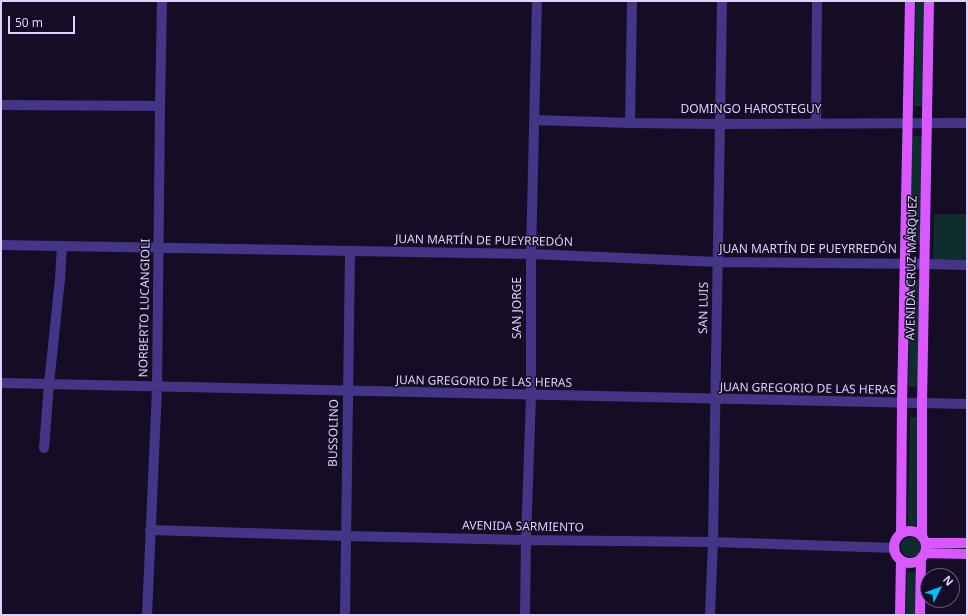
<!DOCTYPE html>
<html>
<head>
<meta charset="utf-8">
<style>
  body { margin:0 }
  #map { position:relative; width:968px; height:616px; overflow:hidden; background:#150d25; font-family:"Noto Sans",sans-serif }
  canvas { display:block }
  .frame { position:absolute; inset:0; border:2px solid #ddd1ff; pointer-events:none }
  .north { position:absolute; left:920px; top:568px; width:40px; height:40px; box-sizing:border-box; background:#150d25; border:1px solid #655b7c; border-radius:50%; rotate:48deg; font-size:11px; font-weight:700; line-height:16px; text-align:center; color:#ddd1ff }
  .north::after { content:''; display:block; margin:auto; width:14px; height:18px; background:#00befc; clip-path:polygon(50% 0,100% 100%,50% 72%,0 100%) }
  .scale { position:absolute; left:8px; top:16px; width:67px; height:18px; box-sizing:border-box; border:2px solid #ddd1ff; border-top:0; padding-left:5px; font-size:12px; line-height:14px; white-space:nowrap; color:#ddd1ff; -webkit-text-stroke:3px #150d25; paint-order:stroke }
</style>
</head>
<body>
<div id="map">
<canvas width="968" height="616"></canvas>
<div class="frame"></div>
<div class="north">N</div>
<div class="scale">50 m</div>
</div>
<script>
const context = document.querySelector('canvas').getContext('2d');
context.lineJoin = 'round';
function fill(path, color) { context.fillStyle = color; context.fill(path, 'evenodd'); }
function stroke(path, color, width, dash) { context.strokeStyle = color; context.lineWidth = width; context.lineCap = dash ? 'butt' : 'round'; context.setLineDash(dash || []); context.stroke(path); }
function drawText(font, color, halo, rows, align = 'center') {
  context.font = font + ' "Noto Sans",sans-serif'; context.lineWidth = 3; context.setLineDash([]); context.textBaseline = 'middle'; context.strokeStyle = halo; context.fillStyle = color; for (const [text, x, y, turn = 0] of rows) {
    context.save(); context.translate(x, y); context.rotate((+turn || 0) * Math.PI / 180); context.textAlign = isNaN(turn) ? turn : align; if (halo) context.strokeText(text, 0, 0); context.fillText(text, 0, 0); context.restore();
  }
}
const green = new Path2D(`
  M916,1H926L924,106H914Z
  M912,136H922L920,244H910Z
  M934,214H967V260H933Z
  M910,279H921L918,387H908Z
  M910,417H920L918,526L908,525Z
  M901 547a10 10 0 1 1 20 0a10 10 0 1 1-20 0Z
  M907,572L917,573L916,615H906Z`);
const minor = new Path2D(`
  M1,105L160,106
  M534,120L630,123L720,124L967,123
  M630,123L632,1
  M816,123L817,1
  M1,245L531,254L718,262L925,264L967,265
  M1,383C323,393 645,399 967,404
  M44,448L49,384L60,279L62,246
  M150,530L346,536L526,540L713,542L895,548
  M147,615L157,388L160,106L162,1
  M345,615L350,251
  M525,615L526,540L531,396V254L537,1
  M710,615L713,542L722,1`);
const major = new Path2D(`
  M894 547a16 16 0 1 1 32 0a16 16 0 1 1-32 0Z
  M901,534L902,403L910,1
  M922,536V404L929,1
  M926,543H967
  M925,553L967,554
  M900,615L901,560
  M920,615L921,558`);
const streetNames = [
  ["DOMINGO HAROSTEGUY",751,110],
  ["JUAN MARTÍN DE PUEYRREDÓN",484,241,1],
  ["JUAN MARTÍN DE PUEYRREDÓN",808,250],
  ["AVENIDA CRUZ MÁRQUEZ",912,268,-89],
  ["NORBERTO LUCANGIOLI",145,308,-89],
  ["SAN JORGE",518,308,-90],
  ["SAN LUIS",704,308,-89],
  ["JUAN GREGORIO DE LAS HERAS",484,382,1],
  ["JUAN GREGORIO DE LAS HERAS",808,389,1],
  ["BUSSOLINO",334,433,-89],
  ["AVENIDA SARMIENTO",523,527,1]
];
fill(green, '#0f2c2f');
stroke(minor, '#443587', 10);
stroke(major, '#d958ff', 10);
drawText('12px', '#ddd1ff', '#150d25', streetNames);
</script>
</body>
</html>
